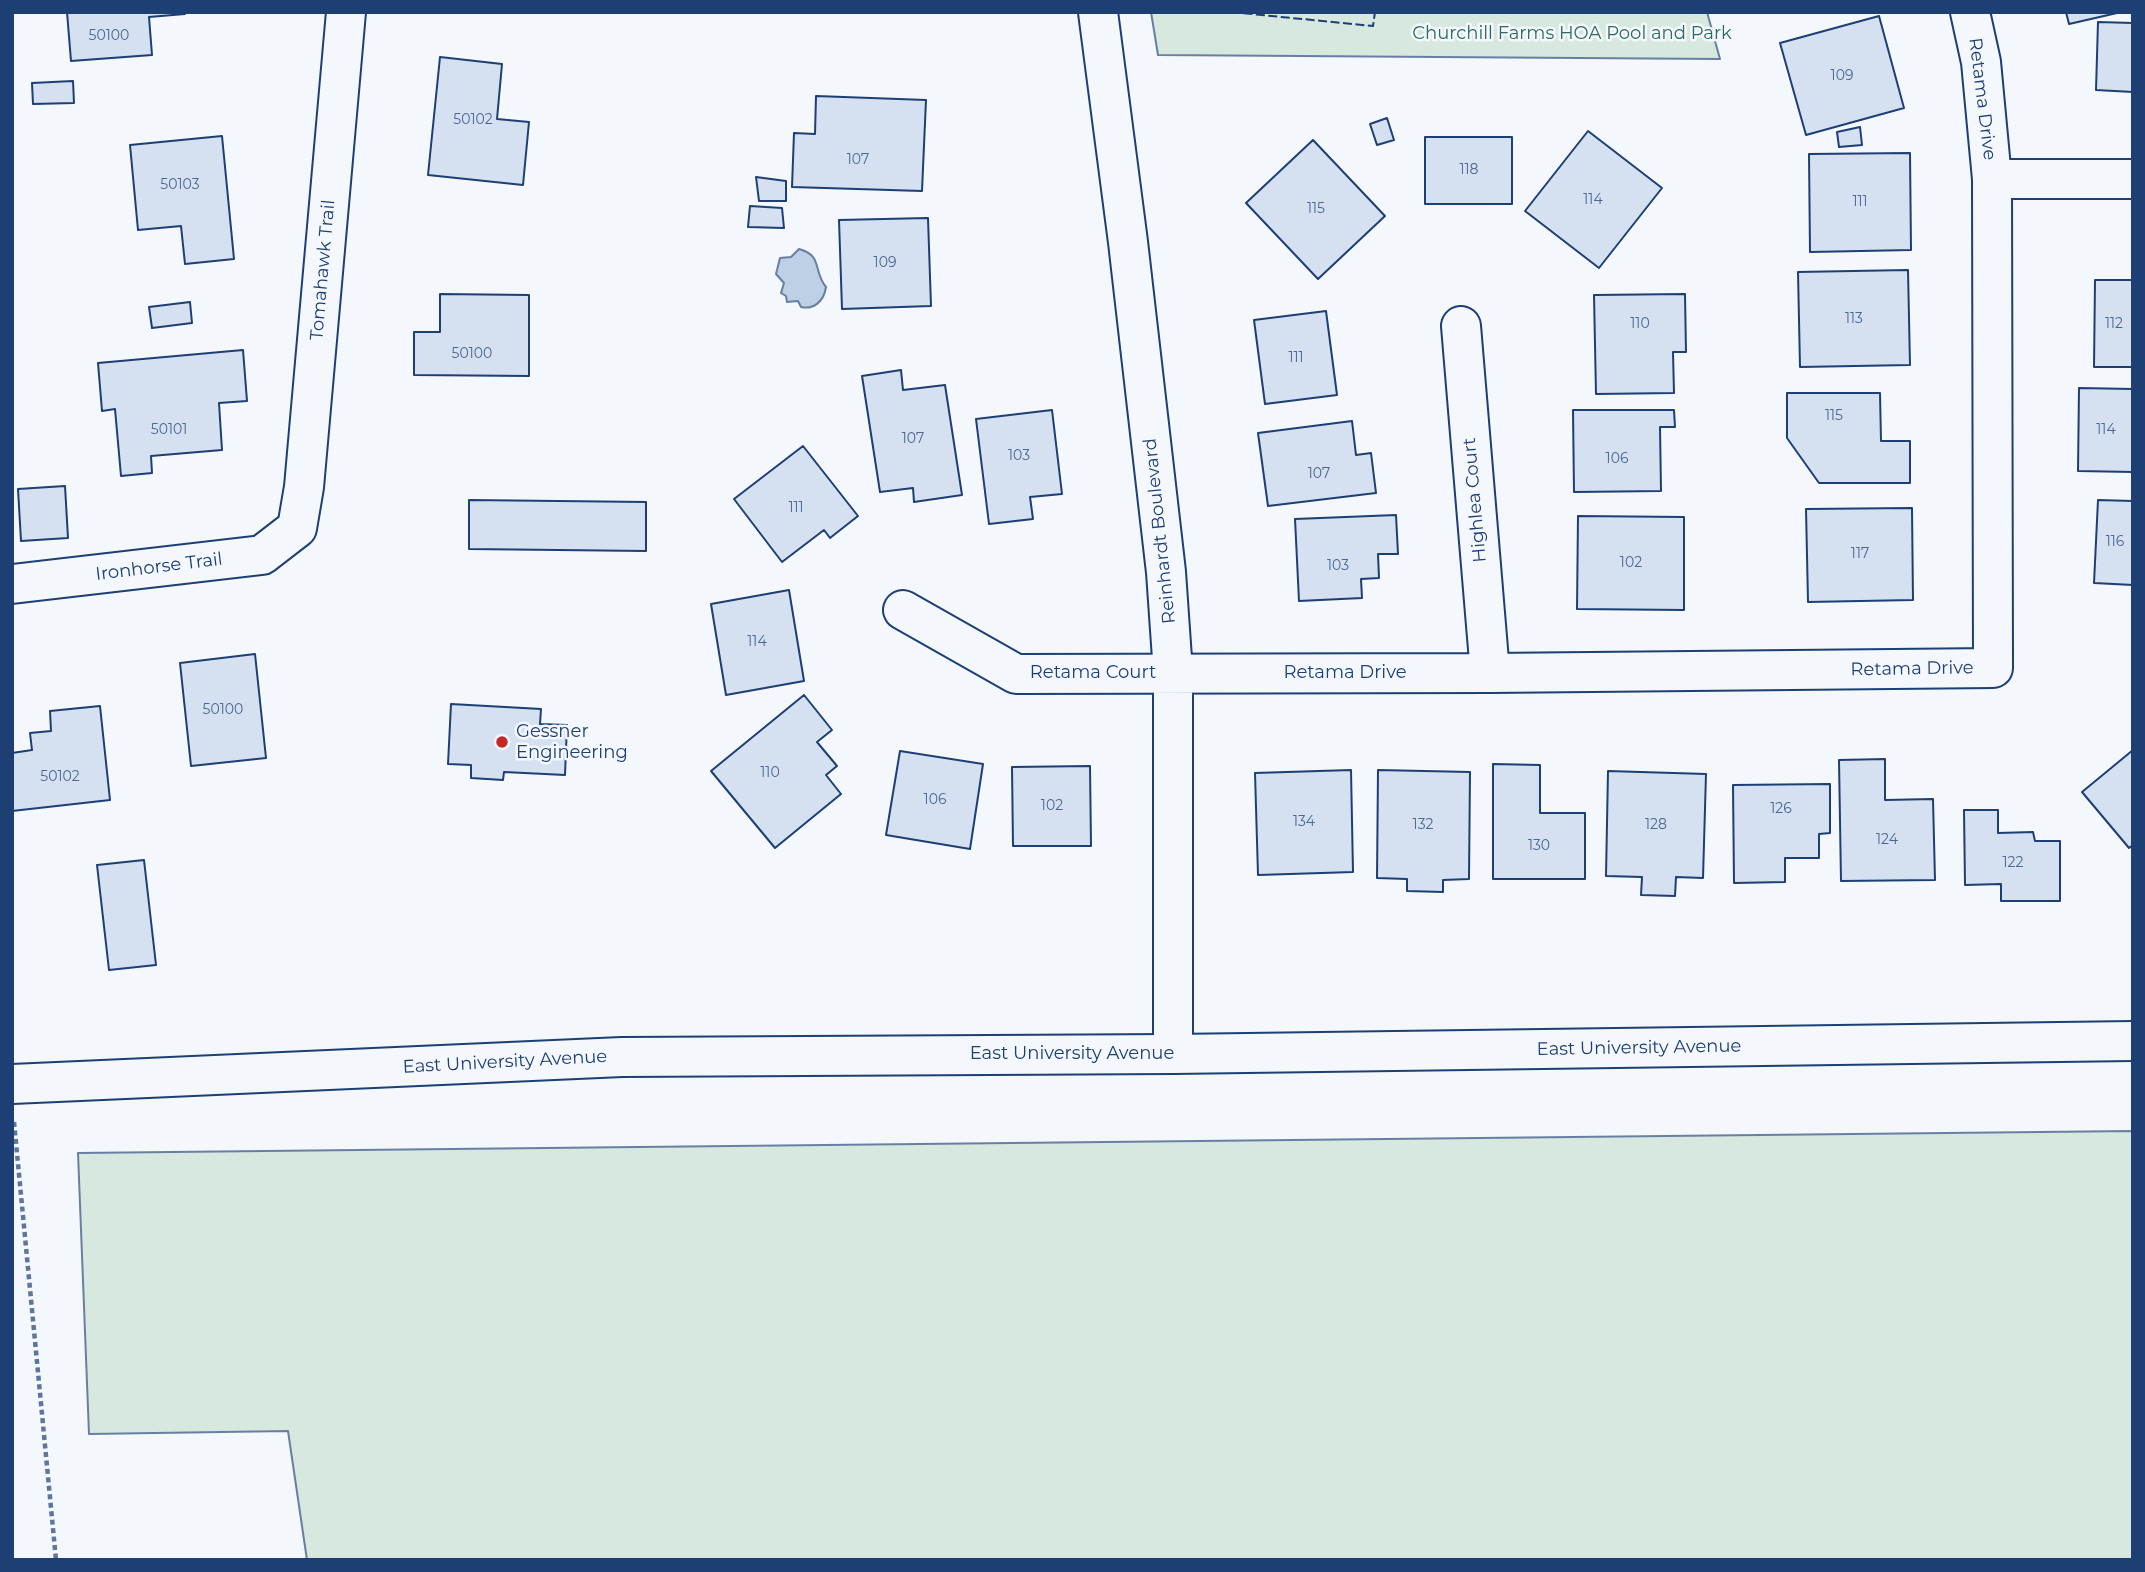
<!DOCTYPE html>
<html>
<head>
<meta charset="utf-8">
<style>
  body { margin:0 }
  #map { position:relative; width:2145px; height:1572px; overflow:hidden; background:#f4f7fb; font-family:Montserrat,sans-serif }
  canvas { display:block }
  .frame { position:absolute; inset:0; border:14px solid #1d3f73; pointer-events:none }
</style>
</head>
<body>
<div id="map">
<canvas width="2145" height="1572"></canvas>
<div class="frame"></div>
</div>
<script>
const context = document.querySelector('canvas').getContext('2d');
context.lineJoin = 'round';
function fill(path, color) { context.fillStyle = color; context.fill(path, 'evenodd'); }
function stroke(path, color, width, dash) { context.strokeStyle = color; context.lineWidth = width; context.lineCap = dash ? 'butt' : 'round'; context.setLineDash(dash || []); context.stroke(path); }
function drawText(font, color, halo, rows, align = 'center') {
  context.font = font + ' Montserrat,sans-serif'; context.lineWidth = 5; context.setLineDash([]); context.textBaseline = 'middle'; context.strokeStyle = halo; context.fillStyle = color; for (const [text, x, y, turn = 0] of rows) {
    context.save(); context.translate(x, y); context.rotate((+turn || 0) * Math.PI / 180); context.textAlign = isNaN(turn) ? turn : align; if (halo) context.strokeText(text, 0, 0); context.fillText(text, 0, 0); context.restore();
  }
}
const green = new Path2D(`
  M1151,12H1707L1720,59L1158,55Z
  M2133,1131V1560H307L288,1431L89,1434L78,1153Z`);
const water = new Path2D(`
  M799,249C823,255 813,272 826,287C824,301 814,310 801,307L798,301L787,302L786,296L781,293L784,283L776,274L780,258L791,257Z`);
const building = new Path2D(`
  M67,12H185V14L149,17L152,55L71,61Z
  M2066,12H2117V13L2069,24Z
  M1879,16L1904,108L1806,135L1780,43Z
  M2098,22L2133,23V92L2096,90Z
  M440,57L502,64L497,119L529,122L523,185L428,175Z
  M73,81L74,103L33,104L32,83Z
  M816,96L926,100L922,191L792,187L794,133L815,134Z
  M1387,118L1394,140L1377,145L1370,124Z
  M1860,127L1862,145L1839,147L1837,132Z
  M1588,131L1662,188L1599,268L1525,211Z
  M222,136L234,259L185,264L181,226L138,230L130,145Z
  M1425,137H1512V204H1425Z
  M1313,140L1385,216L1318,279L1246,203Z
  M1910,153L1911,250L1810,252L1809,154Z
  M756,177L786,181V201H759Z
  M750,206L782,208L784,228L748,227Z
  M928,218L931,306L842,309L839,220Z
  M1908,270L1910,365L1800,367L1798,272Z
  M2095,280H2133V367H2094Z
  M440,294L529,295V376L414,375V332H440Z
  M1685,294L1686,352H1673L1674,393L1596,394L1594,295Z
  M190,302L192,323L152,328L149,307Z
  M1326,311L1337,395L1265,404L1254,320Z
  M243,350L247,401L219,403L222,450L151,456L152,473L121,476L115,409L102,411L98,363Z
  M901,370L903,390L945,385L962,495L914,502L913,488L880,492L862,376Z
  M2079,388L2133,389V472L2078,471Z
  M1787,393H1880L1881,441H1910V483H1819L1787,438Z
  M1052,410L1062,494L1030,497L1033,519L989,524L976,419Z
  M1573,410H1674L1675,427H1660L1661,491L1574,492Z
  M1352,421L1356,455L1371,453L1376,493L1268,506L1258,433Z
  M803,446L858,516L830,538L824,530L782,562L734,499Z
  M65,486L68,538L21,541L18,489Z
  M469,500L646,502V551L469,549Z
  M2098,500L2133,501V585L2094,583Z
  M1912,508L1913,600L1808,602L1806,509Z
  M1396,515L1398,554H1378L1379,578L1361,579L1362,598L1299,601L1295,519Z
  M1578,516L1684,517V610L1577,609Z
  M789,590L804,681L726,695L711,604Z
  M255,654L266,758L191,766L180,663Z
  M804,695L832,730L817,742L837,766L826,775L841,794L775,848L711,771Z
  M451,704L541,709L540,724L567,725L565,775L504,772L503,780L471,778V765L448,764Z
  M100,706L110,800L12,811V753L32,750L30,733L51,731L50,711Z
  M2133,750V845L2129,848L2082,792Z
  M900,751L983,764L970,849L886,835Z
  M1885,759V800L1933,799L1935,880L1841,881L1839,760Z
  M1493,764L1540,765V813H1585V879H1493Z
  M1090,766L1091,846H1013L1012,767Z
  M1351,770L1353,872L1258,875L1255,773Z
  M1378,770L1470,772L1469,879L1443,880V892L1407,891V879L1377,878Z
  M1608,771L1706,774L1703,878L1676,877L1675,896L1641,895L1642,877L1606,876Z
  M1830,784V833L1819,834V858H1785V882L1734,883L1733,785Z
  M1964,810H1998V833L2033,832L2035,841H2060V901H2001V884L1965,885Z
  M144,860L156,965L109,970L97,865Z`);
const path = new Path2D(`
  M14,1122L56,1560`);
const minor = new Path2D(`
  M1098,12L1128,242L1166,572L1173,673V1054
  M1992,179H2133
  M1461,326L1490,673
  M12,584L262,555L297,528L304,487L346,12
  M903,610L1016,674L1490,673L1993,668L1992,179L1981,62L1970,12`);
const major = new Path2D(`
  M12,1084L622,1057L1173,1054L2133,1041`);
const fence = new Path2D(`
  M1231,12L1373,26L1375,12`);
const markers = [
  [502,742,7,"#c62828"]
];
const numberNames = [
  ["50100",109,36],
  ["109",1842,76],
  ["50102",473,120],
  ["107",858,160],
  ["118",1469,170],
  ["50103",180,185],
  ["114",1593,200],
  ["111",1860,202],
  ["115",1316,209],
  ["109",885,263],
  ["113",1854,319],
  ["110",1640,324],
  ["112",2114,324],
  ["50100",472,354],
  ["111",1296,358],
  ["115",1834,416],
  ["50101",169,430],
  ["114",2106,430],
  ["107",913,439],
  ["103",1019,456],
  ["106",1617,459],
  ["107",1319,474],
  ["111",796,508],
  ["116",2115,542],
  ["117",1860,554],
  ["102",1631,563],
  ["103",1338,566],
  ["114",757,642],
  ["50100",223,710],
  ["110",770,773],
  ["50102",60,777],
  ["106",935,800],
  ["102",1052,806],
  ["126",1781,809],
  ["134",1304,822],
  ["132",1423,825],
  ["128",1656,825],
  ["124",1887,840],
  ["130",1539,846],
  ["122",2013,863]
];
const parkNames = [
  ["Churchill Farms HOA Pool and Park",1572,34]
];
const streetNames = [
  ["Retama Drive",1982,99,83],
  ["Tomahawk Trail",323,270,-85],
  ["Highlea Court",1475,500,-95],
  ["Reinhardt Boulevard",1160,531,-96],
  ["Ironhorse Trail",159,567,-7],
  ["Retama Drive",1912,669,-1],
  ["Retama Court",1093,673],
  ["Retama Drive",1345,673],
  ["East University Avenue",1639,1048,-1],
  ["East University Avenue",1072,1054],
  ["East University Avenue",505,1062,-3]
];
const poiNames = [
  ["Gessner",516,732],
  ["Engineering",516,753]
];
fill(green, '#d7e8df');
stroke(green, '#687fa3', 2);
fill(water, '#bed0e5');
stroke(water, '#687fa3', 2);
fill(building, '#d5e0f0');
stroke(building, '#1d3f73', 2);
stroke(minor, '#1d3f73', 42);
stroke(major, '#1d3f73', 42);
stroke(path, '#5e769c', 4.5, [5, 3.5]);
stroke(minor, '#f4f7fb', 38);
stroke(major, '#f4f7fb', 38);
stroke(fence, '#1d3f73', 2, [9, 3.5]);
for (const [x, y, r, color] of markers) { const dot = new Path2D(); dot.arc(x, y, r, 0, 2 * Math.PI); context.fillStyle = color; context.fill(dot); stroke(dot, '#f4f7fb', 2.5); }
drawText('14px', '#4b6792', null, numberNames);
drawText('18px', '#2c6c60', '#f4f7fb', parkNames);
drawText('18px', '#1d3f73', '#f4f7fb', streetNames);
drawText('18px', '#1d3f73', '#f4f7fb', poiNames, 'left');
</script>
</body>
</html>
